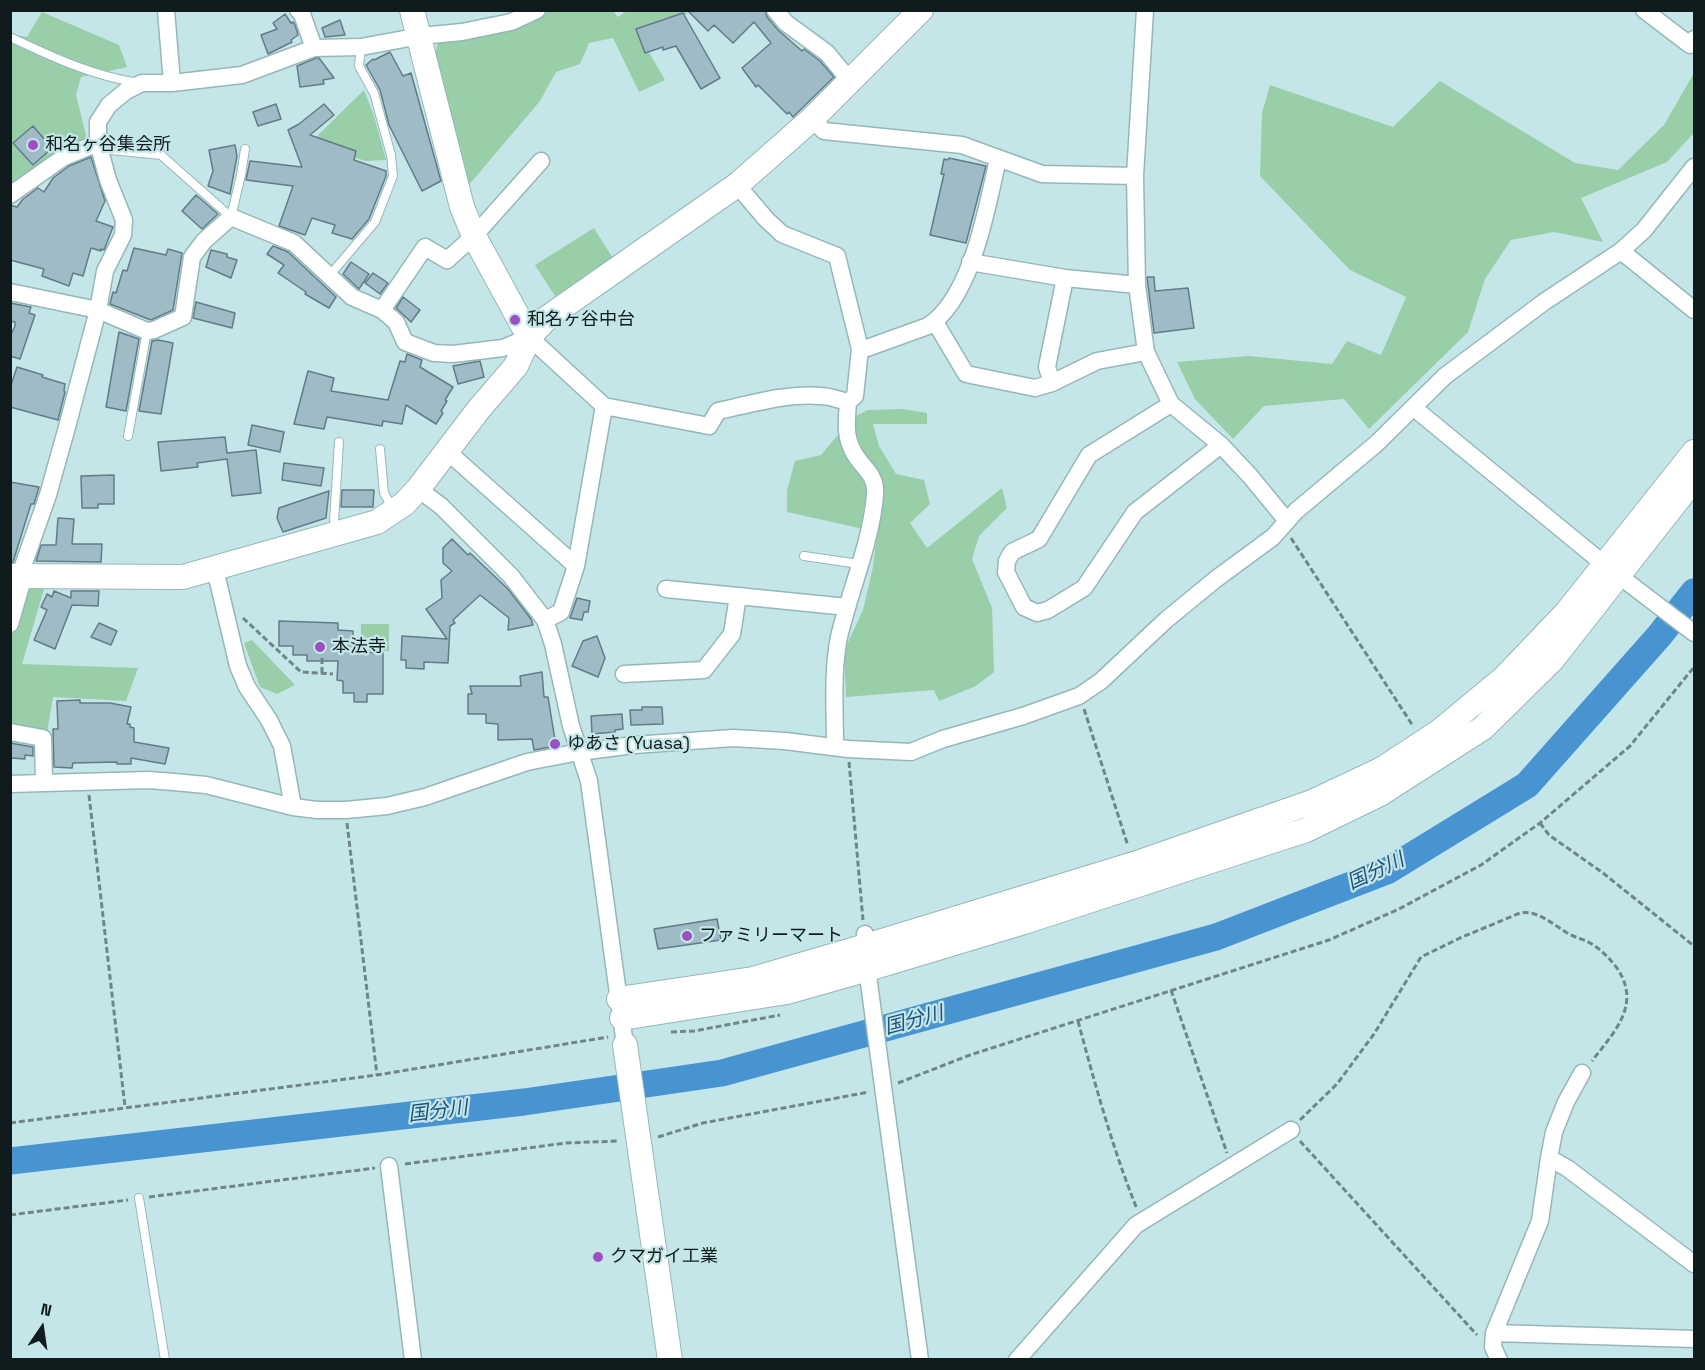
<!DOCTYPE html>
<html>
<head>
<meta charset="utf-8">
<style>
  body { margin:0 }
  #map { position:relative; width:1705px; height:1370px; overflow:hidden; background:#c5e6e8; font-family:"Space Grotesk",sans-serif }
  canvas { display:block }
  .frame { position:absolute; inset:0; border:12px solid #0f1b1c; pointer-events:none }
  .north { position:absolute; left:12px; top:1298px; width:60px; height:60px; -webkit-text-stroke:4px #c5e6e8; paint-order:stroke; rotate:13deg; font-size:16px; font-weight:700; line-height:24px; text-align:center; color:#0f1b1c }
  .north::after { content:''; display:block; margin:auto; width:21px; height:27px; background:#0f1b1c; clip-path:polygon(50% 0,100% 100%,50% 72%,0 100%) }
</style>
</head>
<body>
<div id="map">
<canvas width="1705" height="1370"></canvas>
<div class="frame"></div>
<div class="north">N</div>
</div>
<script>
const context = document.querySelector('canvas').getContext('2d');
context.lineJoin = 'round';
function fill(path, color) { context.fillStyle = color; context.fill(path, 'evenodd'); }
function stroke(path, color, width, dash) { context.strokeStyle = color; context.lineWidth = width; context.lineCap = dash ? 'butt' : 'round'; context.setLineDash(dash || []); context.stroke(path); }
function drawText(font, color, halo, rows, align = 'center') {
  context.font = font + ' "Space Grotesk","Noto Sans JP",sans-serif'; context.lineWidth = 4.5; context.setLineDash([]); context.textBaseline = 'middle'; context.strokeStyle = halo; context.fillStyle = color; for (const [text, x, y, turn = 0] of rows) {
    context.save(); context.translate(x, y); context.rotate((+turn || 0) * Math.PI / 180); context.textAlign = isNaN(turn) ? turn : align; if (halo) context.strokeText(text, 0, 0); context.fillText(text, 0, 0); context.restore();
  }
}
const green = new Path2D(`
  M628,10L685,11L688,14L662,19L636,30L665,80L639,92L613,38L589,43L580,64L556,72L540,101L468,186L433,65L438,41L551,11H613L618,17Z
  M42,12L119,45L127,67L81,77L76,95L87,139L11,188V34L27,37Z
  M1694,73V133L1667,162L1581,198L1603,242L1554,232L1511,240L1485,279L1468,332L1369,429L1344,399L1264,406L1233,439L1195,399L1177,362L1249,356L1332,364L1347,341L1381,355L1406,297L1350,270L1260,176L1262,113L1270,85L1393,127L1440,81L1575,163L1618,170L1664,125Z
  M364,90L374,116L386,160L366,161L309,144Z
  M594,228L614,260L555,296L535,265Z
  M903,409L927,413V424H873L879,446L896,474L924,480L930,504L910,523L927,548L1002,488L1007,508L979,536L972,559L992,608L994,672L976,686L939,701L934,690L846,697L844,651L863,610L873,567L877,532L787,512V490L795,461L821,455L853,417L868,410Z
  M11,585L45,586L22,664L138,668L126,701L53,697L47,733L11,728Z
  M361,624H389V651H361Z
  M252,640L295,685L277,694L260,687L244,643Z`);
const river = new Path2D(`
  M10,1161L524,1102L722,1073L1216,937L1387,871L1527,785L1659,636L1694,592`);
const building = new Path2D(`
  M687,10H765L767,17L778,30L802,51L804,49L820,61L834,77L793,117L789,112L787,114L758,85L756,87L742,68L771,43L754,22L733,43L714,25L708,31Z
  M683,13L720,78L701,89L676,46L663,50V47L645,53L636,29Z
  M285,14L291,23L293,22L295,25L298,35L291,40L292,42L268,54L261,35L277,29L273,23Z
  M340,20L345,35L325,37L322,28Z
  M390,52L403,76L411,73L441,181L422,191L389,125L380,90L366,65L373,59L374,60Z
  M316,58H319L334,78L323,80L324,84L300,87L297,66Z
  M276,104L281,119L258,126L253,112Z
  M324,104L334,115L310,135L356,151L354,160L386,171V176L369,219L352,239L332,233L335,225L312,218L305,235L279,226L293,186L246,180L250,161L302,167L288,130L299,124Z
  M33,126L52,148L33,165L13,143Z
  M235,145L237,156L230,194L208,186L213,171L209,150Z
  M91,157L105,201L96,221L113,227L104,250L101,249V251L91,248L83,276L73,273L69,286L42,276L44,269L10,260V205L17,207L23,199L38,188L44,192L53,178L69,166Z
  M949,158L986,166L966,243L930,235L944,174H941L944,159L948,160Z
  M196,195L218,214L202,229L182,211Z
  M273,246L288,252L336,297L329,308L305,294L306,292L278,273L284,265L267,254Z
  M134,248L166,255L168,249L182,253L173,310L151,320L110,304L113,292L116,293L123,270L127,271Z
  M211,250L227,254V257L237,260L231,278L206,267Z
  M351,262L369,274L359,289L343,274Z
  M373,273L388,283L380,294L365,283Z
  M1147,277H1154L1155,291L1188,288L1194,328L1154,333Z
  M403,297L420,310L411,322L396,308Z
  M196,302L235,313L232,328L193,318Z
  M10,303L31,307L29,313L35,315L20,359L10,356V337L15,326V322L10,321Z
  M119,332L139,339L126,411L106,407Z
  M158,340L173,343L161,414L139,411L152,341Z
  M407,354L422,360L420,367L453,387L445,400L447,401L441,411L443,413L436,424L406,405L402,424L383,421L382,426L327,417L324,429L294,424L308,371L334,378L331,391L388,400L400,361L405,362Z
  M480,361L484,377L458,384L453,366Z
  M17,367L43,375L42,377L65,384L64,391L65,392L58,420L10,407V388Z
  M252,425L284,432L280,452L248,445Z
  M225,437L227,453L256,450L261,493L232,496L227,459L197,463L198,467L161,471L158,442Z
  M284,463L324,468L321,486L282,480Z
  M114,475V504H98V508H82L81,476Z
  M10,482L39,487L34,504H31L13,562H10Z
  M342,490H374L373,507H341Z
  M329,491L326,518L283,532L277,518L279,508Z
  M58,518L74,519L72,544H102L101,562L36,561L41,545H56Z
  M452,539L468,555L470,553L508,589L531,619L533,625L508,630L509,618L480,595L453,620L455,623L450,626L448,663L424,662V669L406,668V660H401L402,636L447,639L426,609L442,598L441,580L452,571L443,563V548Z
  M54,591L71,598V591H99L98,606L72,605L55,649L34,640L47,610L41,607L47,594L52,597Z
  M577,598L590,601L588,612H584L582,620L570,618Z
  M279,621L338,623V630L353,631V637L357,638L356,652L383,653V694H367V702H354V693H343V681L337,680L338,661H307V655H293V646H279Z
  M99,623L117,631L111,645L91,637Z
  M597,636L605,658L598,677L572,666L583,641Z
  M542,672L544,697H548L556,746L534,750L532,739L498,740V724L486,723V714H468V694H472L470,686H521L520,676Z
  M80,700V703H110L131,707L127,724H130V727L134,728V742L169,748L165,764L131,758V764H117V762L73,763L72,768L54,767L53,729H58L57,701Z
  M642,707H662L663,724L631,725L630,710H642Z
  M622,714L623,729L615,730V732L592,734L591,716Z
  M10,743L33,747V756L25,755V759L10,758Z
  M717,919L721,940L658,949L654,929Z`);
const path = new Path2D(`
  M1291,538L1413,726
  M243,618L301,672L333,674
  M322,673V655
  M1084,709L1128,846
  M849,762L863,920
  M89,795L125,1107
  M347,823L377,1075
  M1540,823L1549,835L1603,873L1694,946
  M1171,990L1227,1153
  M1078,1021C1095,1084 1112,1147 1137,1209
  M671,1032L694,1031L780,1015
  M898,1083L970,1055L1329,940L1399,909L1481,865L1540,823L1630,746L1694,667
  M1300,1120L1337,1084L1374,1034L1421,957L1460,938L1520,913C1539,910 1553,925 1569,934C1576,938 1584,939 1590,943C1601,949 1609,958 1617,968C1642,1005 1614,1032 1592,1061
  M10,1123L377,1075L608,1037
  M658,1137L703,1123L869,1092
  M1300,1141L1477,1335
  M405,1164L566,1143L619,1141
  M149,1197L375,1168
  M10,1215L128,1200`);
const lane = new Path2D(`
  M10,37C52,57 93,76 139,83
  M101,149L161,155L231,217L241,175L245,149
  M330,275L375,222L393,176L391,155L374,93L359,66L361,47
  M128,436L147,331
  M380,449L384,493L393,509
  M338,530L334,521L339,442
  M804,556L859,564
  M139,1198L165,1360`);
const street = new Path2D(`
  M166,10L172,83
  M298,10L302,14L314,48
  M775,10L786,23L827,53L851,82
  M1145,10L1135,176L1137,285L1146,352L1171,404L1221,445L1250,476L1287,521
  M1644,10L1690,45L1694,39
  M812,119L824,131L962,145L1042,174L1135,176
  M737,185L766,219L782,234L837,256L860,349
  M10,195L64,157L98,143
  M1621,251L1694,310
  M970,262L1065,278
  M10,292L98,310L147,331L154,330L183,317L192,257L204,241L231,217L294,243L352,297L382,310L396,322L405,342L434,353L453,354L503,348L529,337L604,406L709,426L718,411C751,404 787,393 821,396C830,396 839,400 848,402L855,396L860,349L867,348L928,326C972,298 987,207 998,159
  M382,310L425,247L447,260L474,236L541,161
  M935,322L966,374L1035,388L1052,383L1097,361L1146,352
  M1052,383L1047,367L1065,278L1137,285
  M1171,404L1089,455L1039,539L1012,552L1007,561L1006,572L1024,607L1037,613L1048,610L1084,588L1135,512L1221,445
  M1414,408L1605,565L1694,633
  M448,452L576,566
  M418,489L441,506L511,576L545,620L553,644L571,726L589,781L625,1045
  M215,569L238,666L247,687L269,720L282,746L293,807
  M738,596L847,607
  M545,620L561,612L576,566L604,406
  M10,624L21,586L23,566L48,495L67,427L98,310L105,271L123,235L124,220L108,180L98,143V122L109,105L126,91L142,83H172L242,75L314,48L361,47L420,36L462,32L511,22L537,10
  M624,674L704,670L732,634L738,596L666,589
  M10,732L43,738L44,782
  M835,747C835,711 832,672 839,637C850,590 871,543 875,495C877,473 861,468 853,451C844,435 847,419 848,402
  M10,784L148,780L174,782L206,785L293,807L317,810H346L387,806L425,797L527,762L579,752L634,745L733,738L785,741L848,749L911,752L943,739L1023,716L1079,696L1101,681L1166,620L1216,579L1273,537L1296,511L1376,444L1445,376L1544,302L1621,251L1644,230L1694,167
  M865,934L869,983L920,1360
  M1549,1158L1567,1168L1694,1264
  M389,1166L413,1360
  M1494,1333L1694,1339
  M1017,1360L1136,1225L1291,1130
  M1499,1360L1493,1347L1494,1333L1540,1221L1549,1158L1554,1132L1566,1102L1582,1073`);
const secondary = new Path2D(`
  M412,10L462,207L474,236L529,337
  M10,576L183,577L377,522L404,504L418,489L479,409L516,366L529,337L547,318L737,185L812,119L921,10
  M619,999L753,979L866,946L1134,864L1312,802L1382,769L1440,731L1504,678L1567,612L1694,452
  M622,1018L787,992L868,969L1024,922L1306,830L1380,794L1483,728L1552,660L1694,479
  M625,1045L670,1360`);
const markers = [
  [33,145,6,"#9d50c1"],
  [515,320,6,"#9d50c1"],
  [320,647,6,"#9d50c1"],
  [555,744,6,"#9d50c1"],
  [687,936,6,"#9d50c1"],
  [598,1257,6,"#9d50c1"]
];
const poiNames = [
  ["和名ヶ谷集会所",45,145],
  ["和名ヶ谷中台",527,320],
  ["本法寺",332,647],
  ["ゆあさ (Yuasa)",567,744],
  ["ファミリーマート",699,936],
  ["クマガイ工業",610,1257]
];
const waterNames = [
  ["国分川",1376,872,-25],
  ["国分川",914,1021,-15],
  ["国分川",438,1112,-7]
];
fill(green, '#98cea8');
stroke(river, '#4794d1', 27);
fill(building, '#9ebbc6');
stroke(building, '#617c86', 1.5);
stroke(lane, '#96b7b8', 10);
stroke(street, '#96b7b8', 19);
stroke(secondary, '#96b7b8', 26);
stroke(path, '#6f8688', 3, [6, 3]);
stroke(lane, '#fff', 8);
stroke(street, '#fff', 16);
stroke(secondary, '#fff', 24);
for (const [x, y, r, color] of markers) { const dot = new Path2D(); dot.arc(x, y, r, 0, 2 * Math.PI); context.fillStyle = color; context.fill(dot); stroke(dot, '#c5e6e8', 2); }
drawText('18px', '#0f1b1c', '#c5e6e8', poiNames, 'left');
drawText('italic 20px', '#1b527c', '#c5e6e8', waterNames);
</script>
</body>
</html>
